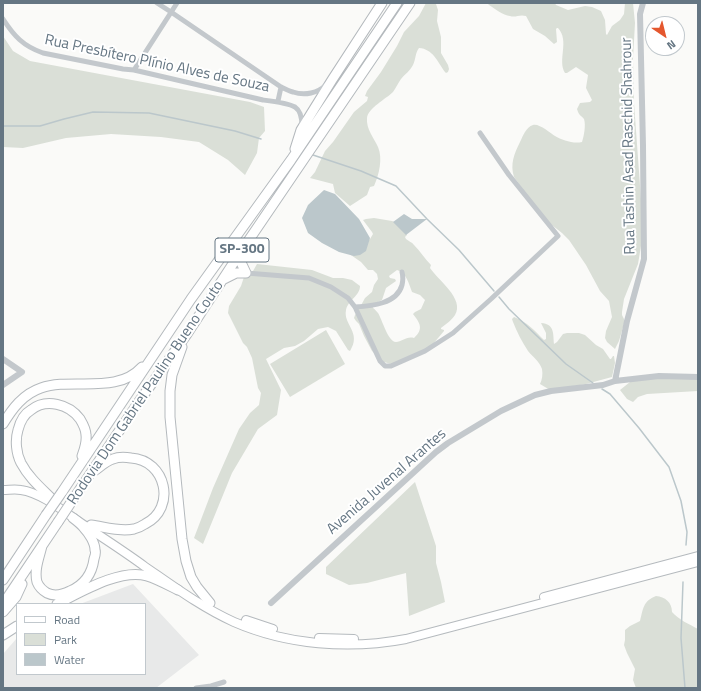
<!DOCTYPE html>
<html>
<head>
<meta charset="utf-8">
<style>
  body { margin:0 }
  #map { position:relative; width:701px; height:691px; overflow:hidden; background:#fafaf8; font-family:"Titillium Web",sans-serif }
  canvas { display:block }
  .frame { position:absolute; inset:0; border:4px solid #657683; pointer-events:none }
  .legend { position:absolute; left:16px; top:603px; width:130px; height:72px; box-sizing:border-box; background:#fff; border:1px solid #c1c8cd; margin:0; padding:5px 7px; list-style:none; font-size:12px; color:#657683 }
  .legend li { display:flex; align-items:center; gap:8px; height:20px }
  .legend b { width:20px; border:1px solid #c1c8cd }
  .north { position:absolute; left:645px; top:16px; width:40px; height:40px; box-sizing:border-box; background:#fff; border:1px solid #c1c8cd; border-radius:50%; rotate:145deg; font-size:11px; font-weight:700; line-height:16px; text-align:center; color:#657683 }
  .north::after { content:''; display:block; margin:auto; width:14px; height:18px; background:#e4572e; clip-path:polygon(50% 0,100% 100%,50% 72%,0 100%) }
</style>
</head>
<body>
<div id="map">
<canvas width="701" height="691"></canvas>
<div class="frame"></div>
<ul class="legend">
<li><b style="height:5px;background:#fff"></b>Road</li>
<li><b style="height:11px;background:#dadfd7"></b>Park</li>
<li><b style="height:11px;background:#bbc7cb"></b>Water</li>
</ul>
<div class="north">N</div>
</div>
<script>
const context = document.querySelector('canvas').getContext('2d');
context.lineJoin = 'round';
function fill(path, color) { context.fillStyle = color; context.fill(path, 'evenodd'); }
function stroke(path, color, width, dash) { context.strokeStyle = color; context.lineWidth = width; context.lineCap = dash ? 'butt' : 'round'; context.setLineDash(dash || []); context.stroke(path); }
function drawText(font, color, halo, rows, align = 'center') {
  context.font = font + ' "Titillium Web",sans-serif'; context.lineWidth = 4; context.setLineDash([]); context.textBaseline = 'middle'; context.strokeStyle = halo; context.fillStyle = color; for (const [text, x, y, turn = 0] of rows) {
    context.save(); context.translate(x, y); context.rotate((+turn || 0) * Math.PI / 180); context.textAlign = isNaN(turn) ? turn : align; if (halo) context.strokeText(text, 0, 0); context.fillText(text, 0, 0); context.restore();
  }
}
const built = new Path2D(`
  M133,584L199,655L156,688H3V654L17,638V674H145V604H80Z`);
const green = new Path2D(`
  M426,3L436,4L438,10L437,21L441,37V53L448,65L449,69L448,72L446,73L445,72C437,61 433,49 419,48C415,53 416,59 413,65C410,71 405,74 401,79C398,83 396,88 393,92C386,99 368,108 367,118C366,129 374,138 378,147C383,158 379,175 374,186L370,187L367,195L350,206L335,193L333,184L310,178L315,172L325,151L333,142L354,112L367,101L368,97L365,96L367,91L381,72L397,46L404,32L419,16Z
  M487,3H555L556,5L568,10L585,6L592,7L601,11L605,20L606,34L607,35L612,26L620,20L624,14L625,3H633L635,23L633,59L634,103L641,199V246L638,264L624,299L622,312V315L624,319V324L619,341L615,349L607,342L605,338L606,331L612,317L609,301L600,291L586,265L569,240L562,233L543,218L514,177C510,164 514,154 520,142C523,136 526,127 533,125C539,123 550,133 555,136C562,140 573,144 582,142C584,136 586,125 584,119C581,115 579,116 577,109L580,103L590,102L592,100L586,88L588,75L576,67L567,73H565C557,60 570,41 558,28H557L556,29L557,42L554,44L545,36L533,29L526,16C519,14 516,18 510,16C503,15 495,9 489,5Z
  M3,36L13,51L30,61L250,102L264,107L265,131L259,138L257,153L245,175L228,160L199,142L161,137L111,134L66,138L23,148L3,147Z
  M374,218L392,221L400,224L407,235L405,237L406,239C408,241 412,242 414,245C420,251 425,259 431,265L430,268C438,280 465,299 455,315C452,320 446,324 441,328V329L444,330V331L428,350L391,364L384,362L372,351L364,336L359,324L356,321L354,318L355,315L359,309L365,298L372,292L374,285L378,279L377,274L373,270H368L361,262L348,253L370,239L373,234L372,232L363,220L366,219ZM397,270C406,272 409,284 412,292L420,295L425,300L421,309L415,312L413,314C420,323 424,329 414,338C406,336 402,342 396,342C388,342 382,319 378,313C376,311 375,309 373,308L374,304L382,300L386,288L396,281L395,279L390,278L389,276Z
  M257,264L312,270L333,278H343L352,280L360,286C360,296 348,300 346,310C343,325 362,332 350,351L348,350L336,331L328,327L318,329L304,341L295,346L284,348L266,359L281,390L277,415L258,429L232,473L203,544L194,538L213,488L239,429L250,413L259,405L261,393L258,388L252,358L247,347L243,343L228,313L229,306L241,286L246,271H253Z
  M514,317C527,322 535,331 544,340L546,339V333L541,323C555,324 553,334 554,344L557,342L563,334L567,333H579L585,335L596,345L603,349L610,359H611L613,356H614L615,363L612,377L586,384L550,390L540,384C542,380 543,374 542,369C540,362 532,356 528,351C522,342 517,332 513,322L512,319Z
  M326,330L345,364L290,397L270,364Z
  M698,378V391L647,394L638,397L633,402L627,399L620,390L630,382L637,379Z
  M415,482L436,546V563L441,582L445,602L409,616L406,573L367,583L349,585L326,574V567Z
  M656,596C665,597 672,602 672,612C679,620 689,624 698,629V688H636L633,680L635,669L627,653L624,645L625,640V630L630,626L640,621C643,609 643,601 656,596Z`);
const water = new Path2D(`
  M324,190L335,194L359,219L370,238L366,251L360,255L354,256L339,252L322,243L308,233L302,218L308,205Z
  M404,214L412,219H427L406,235L393,222Z`);
const stream = new Path2D(`
  M3,126H40L64,119L93,112L149,113L235,131L261,139
  M313,155L361,171L396,186L427,219L459,250L494,291
  M499,297L509,309L566,364L593,383
  M602,389L610,394L639,428L669,467L681,501L687,532L686,545
  M683,582L681,638L685,688`);
const minor = new Path2D(`
  M157,3L171,12L281,87C285,89 289,91 293,92C305,96 318,93 326,85
  M3,19C14,36 23,46 43,53L123,69L134,70L263,100C271,101 288,103 295,107C301,111 302,119 302,126
  M134,70L177,3
  M278,101L281,87
  M246,273L309,278L331,287L348,298L355,307L380,361L385,366H391L425,351L453,333L491,299L558,236L509,175L480,133
  M355,307C371,306 397,304 402,285C403,281 403,276 402,272
  M196,688L211,686L224,682`);
const tertiary = new Path2D(`
  M3,359L22,372L3,385
  M615,381L627,321L644,259L643,146L640,14L643,3
  M271,603L436,452L448,443L501,411L535,395L551,391L603,385L615,381L659,376L698,377`);
const primary = new Path2D(`
  M3,490C9,490 15,489 21,490C43,493 68,515 87,527C106,540 125,552 144,566C173,586 201,607 234,622C287,645 349,650 406,639L698,562
  M544,597L698,556
  M246,620L273,629
  M319,638L354,639`);
const motorway = new Path2D(`
  M295,149L301,130L332,80L382,3
  M224,279L236,273H246L238,256
  M182,347L172,375L170,391V417L182,539L186,561L191,577L197,587L210,603
  M3,424C12,409 23,394 41,388C72,377 117,395 142,367
  M62,492L191,299L291,160L397,3
  M74,498L138,403L187,334L238,256L410,3
  M53,500C41,488 29,478 21,463C16,453 15,440 18,430C20,422 24,414 31,410C46,398 69,404 80,419C83,424 86,429 86,435C87,443 84,450 82,456
  M91,525C105,527 120,532 134,529C138,528 142,526 145,524C177,508 166,460 131,458C125,457 118,457 113,459C106,461 100,467 94,471
  M42,546C39,558 34,570 37,582C39,587 42,590 47,593C55,597 62,595 70,591C84,585 92,574 94,559C95,556 96,552 95,550C95,543 89,533 84,528C81,524 77,521 73,518
  M3,580L46,515
  M3,604L58,522
  M57,604C81,592 121,568 147,576C157,579 168,585 178,590
  M3,612L16,597L22,584
  M3,635L17,626`);
const motorwayBridge = new Path2D(`
  M46,515L62,492
  M58,522L74,498`);
const shields = [
  [242,250,54]
];
const shieldNames = [
  ["SP-300",242,250]
];
const streetNames = [
  ["Rua Presbítero Plínio Alves de Souza",157,64,12],
  ["Rua Tashin Asad Raschid Shahrour",629,146,-91],
  ["Rodovia Dom Gabriel Paulino Bueno Couto",146,393,-56],
  ["Avenida Juvenal Arantes",387,482,-41]
];
fill(built, '#e8e9e9');
fill(green, '#dadfd7');
fill(water, '#bbc7cb');
stroke(stream, '#bbc7cb', 1.5);
stroke(primary, '#b5babe', 10);
stroke(motorway, '#b4b9bd', 11);
stroke(minor, '#c3c8cc', 5);
stroke(tertiary, '#c3c8cc', 6);
stroke(primary, '#fff', 8);
stroke(motorway, '#fff', 9);
stroke(motorwayBridge, '#b4b9bd', 11, []);
stroke(motorwayBridge, '#fff', 9);
for (const [x, y, w] of shields) { const box = new Path2D(); box.roundRect(x - w / 2, y - 12, w, 24, 3); context.fillStyle = '#fff'; context.fill(box); stroke(box, '#657683', 1); }
drawText('bold 14px', '#657683', null, shieldNames);
drawText('15px', '#657683', '#fff', streetNames);
</script>
</body>
</html>
